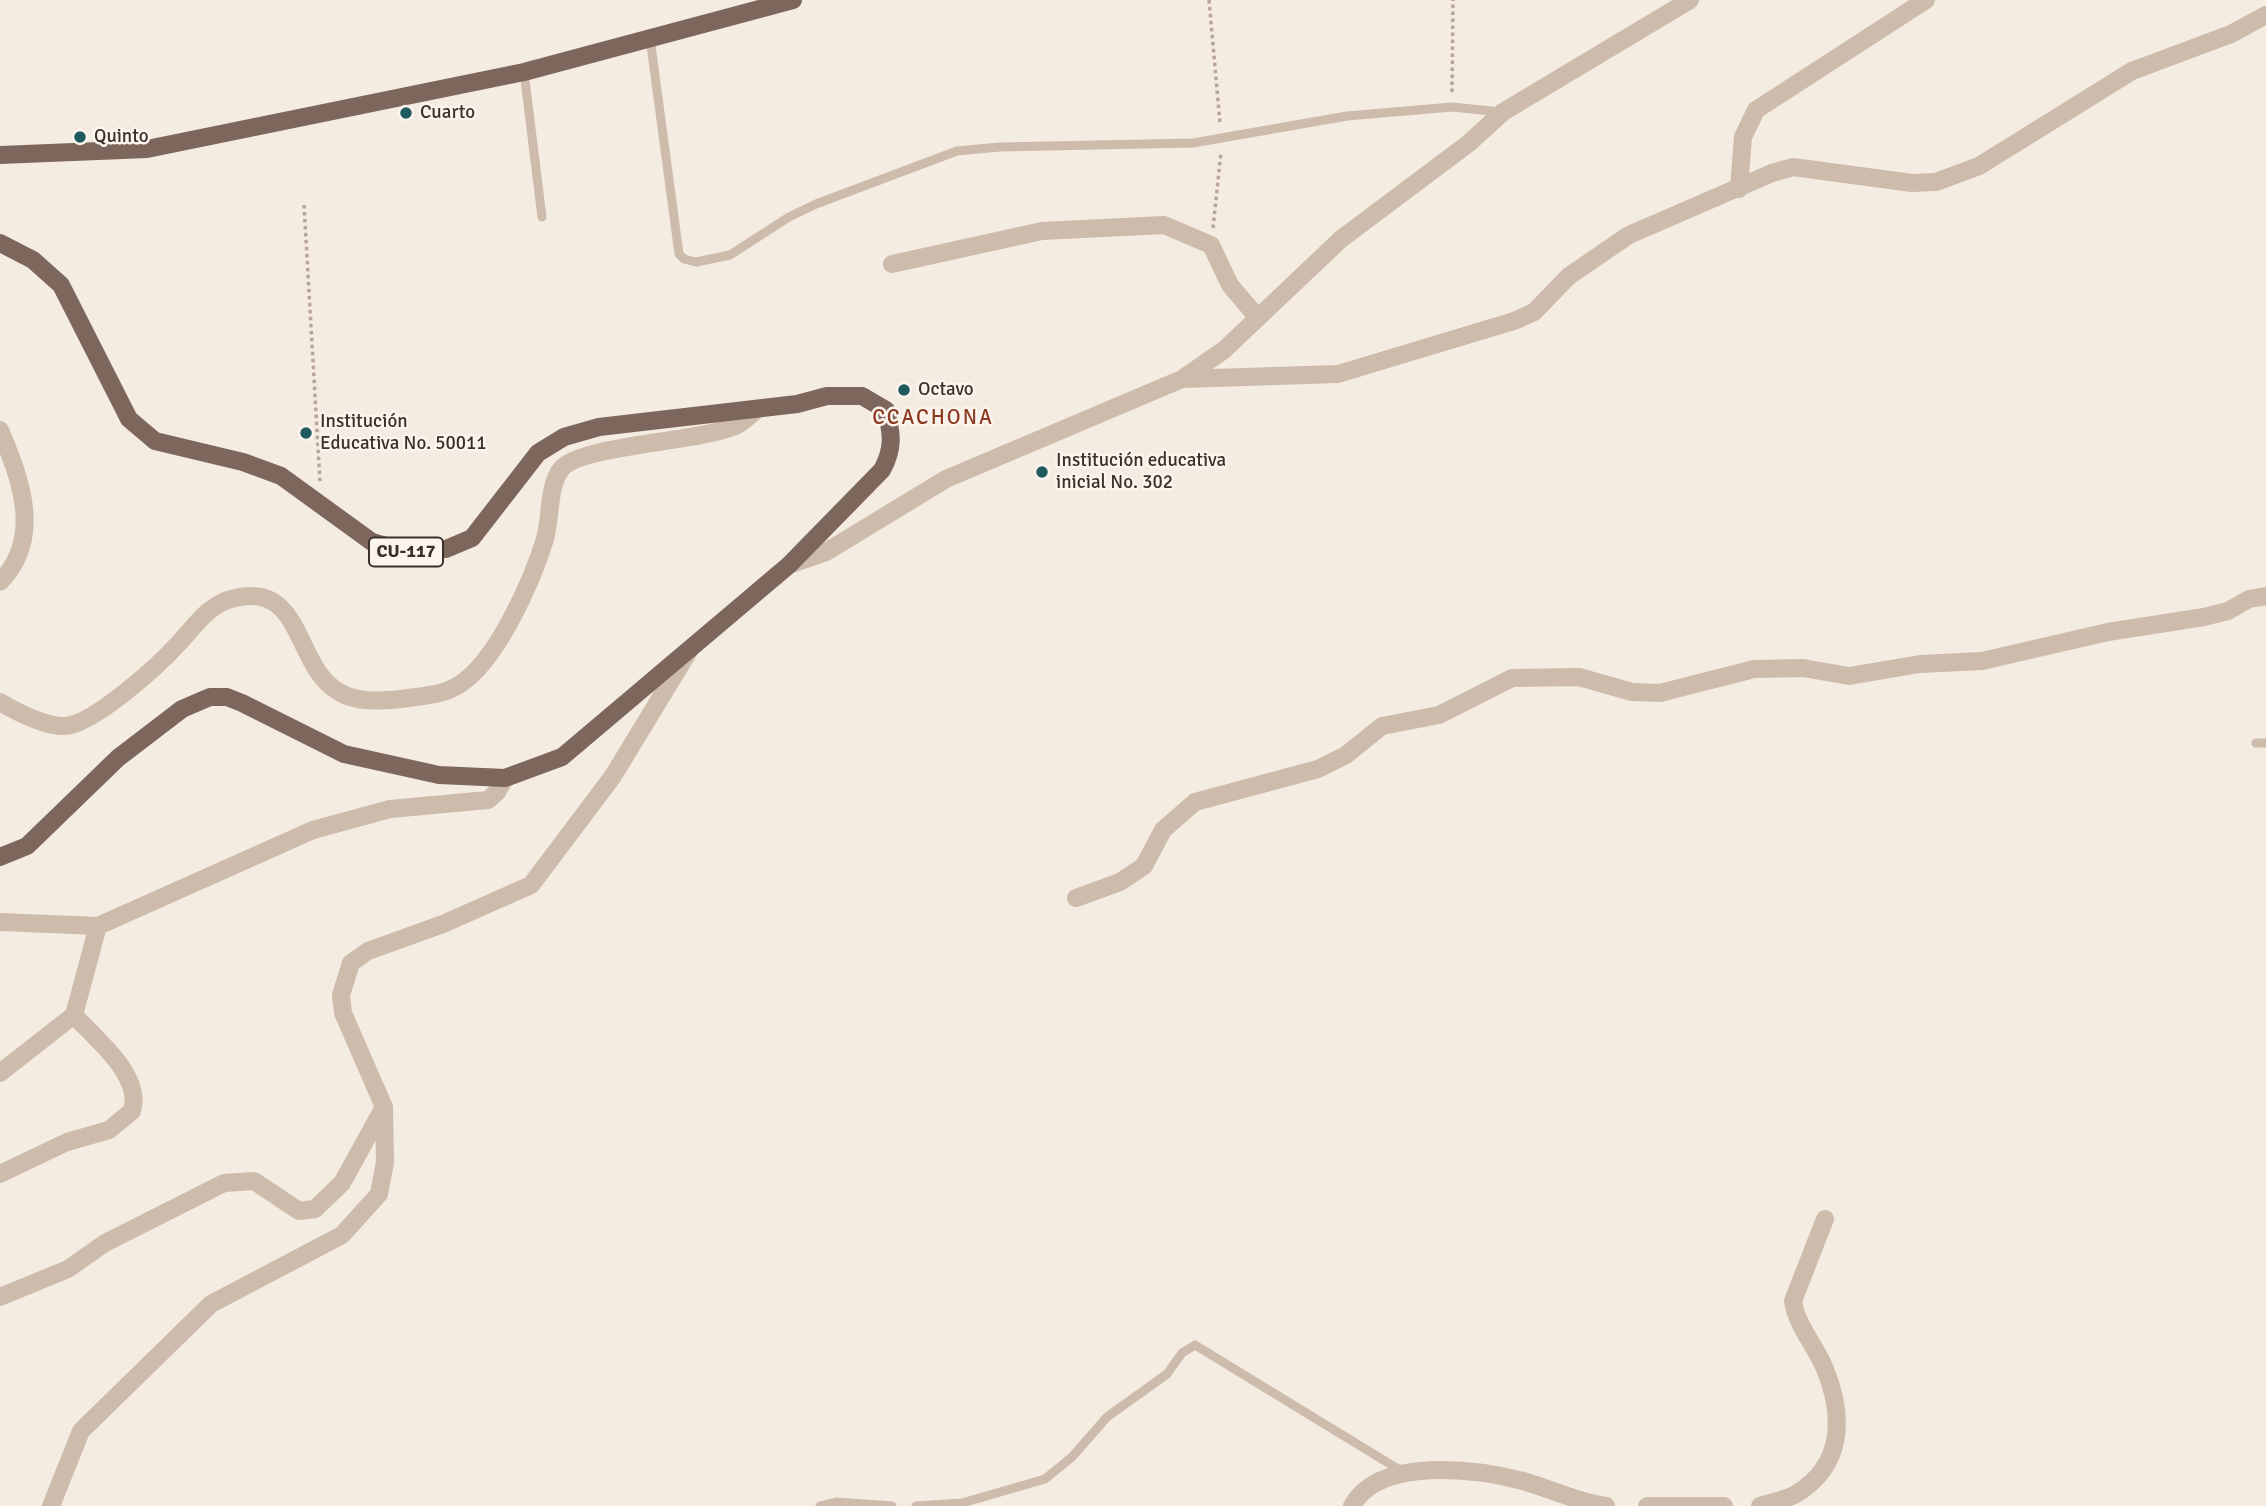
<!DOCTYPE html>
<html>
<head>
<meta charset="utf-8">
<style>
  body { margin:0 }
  canvas { display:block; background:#f4ebe1 }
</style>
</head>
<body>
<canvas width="2266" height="1506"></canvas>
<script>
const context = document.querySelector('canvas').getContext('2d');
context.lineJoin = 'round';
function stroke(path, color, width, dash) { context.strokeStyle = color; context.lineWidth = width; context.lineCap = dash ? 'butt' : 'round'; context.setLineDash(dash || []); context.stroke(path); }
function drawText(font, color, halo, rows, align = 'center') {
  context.font = font + ' Signika,sans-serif'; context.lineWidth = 5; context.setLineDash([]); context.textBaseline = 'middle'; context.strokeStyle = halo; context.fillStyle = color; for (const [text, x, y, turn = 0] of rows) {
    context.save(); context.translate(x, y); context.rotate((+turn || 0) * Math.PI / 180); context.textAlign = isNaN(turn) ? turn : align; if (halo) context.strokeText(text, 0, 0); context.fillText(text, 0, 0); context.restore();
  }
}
const path = new Path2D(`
  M1209,0L1220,123
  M1452,92L1453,0
  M304,205L320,482
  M1213,228L1221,152`);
const service = new Path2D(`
  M650,38L679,254L684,259L696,262L730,255L789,217L816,204L957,151L1000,147L1193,143L1347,116L1452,107L1501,112
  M524,72L542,217
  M2256,743H2266
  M820,1506L836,1502L892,1506
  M916,1506L962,1503L1045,1479L1072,1457L1107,1417L1167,1374L1182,1353L1195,1345L1403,1472`);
const minor = new Path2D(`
  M1739,189L1743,137L1756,110L1926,0
  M892,264L1042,231L1164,225L1211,245L1230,285L1258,318
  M1182,379L1338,374L1514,321L1534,312L1569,276L1629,235L1772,173L1793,167L1912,183L1936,182L1979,166L2132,71L2231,34L2266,15
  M0,430C21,480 43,538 0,582
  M789,565L826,552L946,479L1182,379L1224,350L1341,239L1469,143L1503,112L1690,0
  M0,702C17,712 44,726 64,726C92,726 159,665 179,643C196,625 208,604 235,598C304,582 294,667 339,692C357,703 381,701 401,699C420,696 440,696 457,686C496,664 532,581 545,539C551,518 548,484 562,468C583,445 698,442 735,426C743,423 750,415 756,410
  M1076,898L1120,882L1144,866L1163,830L1195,802L1318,769L1346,755L1382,726L1439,715L1512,678L1579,677L1632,692L1660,693L1754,669L1803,668L1849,676L1920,664L1982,661L2108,632L2204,617L2228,611L2249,599L2266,596
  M0,922L98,926
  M0,1073L74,1015L98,926L313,830L390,809L488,800L497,792L505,778
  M0,1174L67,1142L109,1130L132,1111C143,1075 95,1039 74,1015
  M0,1297L68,1269L105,1243L224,1183L254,1181L299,1211L315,1209L342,1183L384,1107
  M51,1506L81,1431L211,1304L342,1235L379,1194L385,1162L384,1107L343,1013L341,995L351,963L368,951L443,924L531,885L613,776L689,651
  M1352,1506C1379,1456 1477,1469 1523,1481C1551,1489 1577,1502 1606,1506
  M1647,1506H1724
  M1760,1506C1771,1502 1786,1500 1796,1494C1844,1465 1844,1416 1825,1369C1816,1346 1797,1327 1793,1301L1825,1219`);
const primary = new Path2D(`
  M0,155L147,149L524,72L793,0
  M0,243L33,260L61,285L129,419L155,441L243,462L281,476L372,542L406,552L446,549L472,538L538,453L564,437L599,427L797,404L827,396H862L886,410C892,434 894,448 882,470L789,565L562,757L505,778L439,775L344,754L242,703L227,697H210L182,709L118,758L27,846L0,857`);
const markers = [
  [406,113,7,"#1f5a5e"],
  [80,137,7,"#1f5a5e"],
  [904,390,7,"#1f5a5e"],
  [306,433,7,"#1f5a5e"],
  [1042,472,7,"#1f5a5e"]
];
const shields = [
  [406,552,74]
];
const shieldNames = [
  ["CU-117",406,552]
];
const poiNames = [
  ["Cuarto",420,113],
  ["Quinto",94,137],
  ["Octavo",918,390],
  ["Institución",320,422],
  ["Educativa No. 50011",320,444],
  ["Institución educativa",1056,461],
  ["inicial No. 302",1056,483]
];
const neighbourhoodNames = [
  ["CCACHONA",933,418]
];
stroke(path, '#b9a596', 3.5, [3.5, 3.5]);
stroke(service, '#cdbbac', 9);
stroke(minor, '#cdbbac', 18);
stroke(primary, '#7d675c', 18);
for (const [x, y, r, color] of markers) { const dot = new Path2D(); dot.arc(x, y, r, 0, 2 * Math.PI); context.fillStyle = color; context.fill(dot); stroke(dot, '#fbf5ee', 2.5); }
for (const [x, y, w] of shields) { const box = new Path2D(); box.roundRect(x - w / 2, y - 14.5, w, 29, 5); context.fillStyle = '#fbf5ee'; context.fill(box); stroke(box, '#3b302b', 2); }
drawText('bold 18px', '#3b302b', null, shieldNames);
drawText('19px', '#3b302b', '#fbf5ee', poiNames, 'left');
context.letterSpacing = '2px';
drawText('21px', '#8c3b22', '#fbf5ee', neighbourhoodNames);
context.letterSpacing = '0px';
</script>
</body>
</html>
